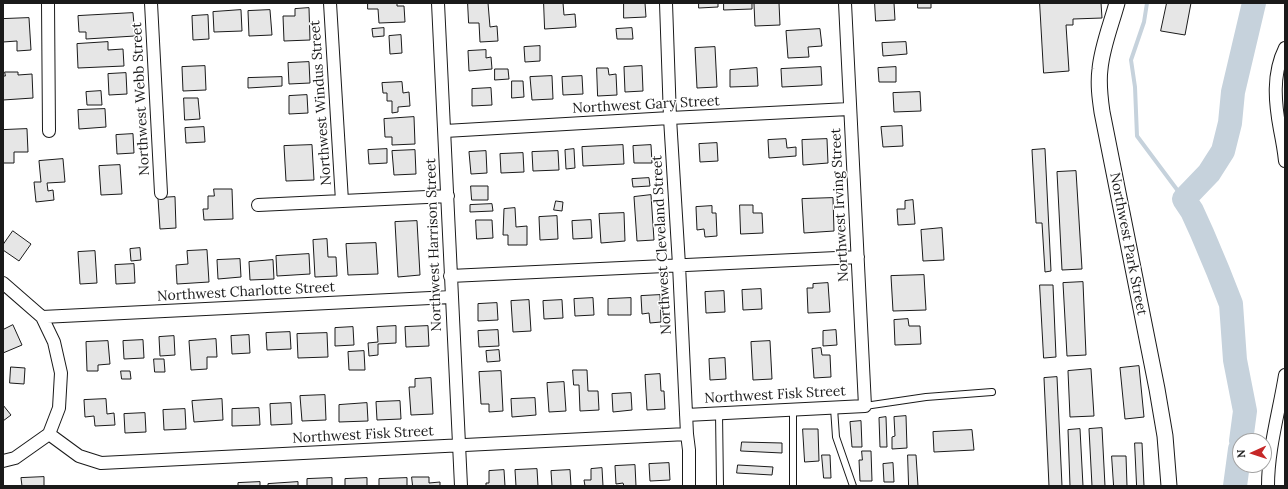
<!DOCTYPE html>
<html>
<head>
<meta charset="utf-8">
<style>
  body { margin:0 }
  #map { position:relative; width:1288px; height:489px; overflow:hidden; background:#fff; font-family:Lora,serif }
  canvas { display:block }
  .frame { position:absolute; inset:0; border:4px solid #1a1a1a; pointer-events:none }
  .north { position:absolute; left:1232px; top:433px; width:40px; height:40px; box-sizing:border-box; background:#fff; border:1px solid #a3a3a3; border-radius:50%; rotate:267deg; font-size:11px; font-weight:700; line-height:16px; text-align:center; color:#1a1a1a }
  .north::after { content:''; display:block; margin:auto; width:14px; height:18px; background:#c62828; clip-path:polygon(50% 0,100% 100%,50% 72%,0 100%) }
</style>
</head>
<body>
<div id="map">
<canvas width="1288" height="489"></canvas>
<div class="frame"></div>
<div class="north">N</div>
</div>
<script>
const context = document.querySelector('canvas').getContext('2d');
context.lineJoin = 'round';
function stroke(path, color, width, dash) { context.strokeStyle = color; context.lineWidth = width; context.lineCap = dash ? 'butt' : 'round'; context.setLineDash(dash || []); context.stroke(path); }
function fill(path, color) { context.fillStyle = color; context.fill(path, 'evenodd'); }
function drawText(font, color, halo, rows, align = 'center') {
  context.font = font + ' Lora,serif'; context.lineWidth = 3; context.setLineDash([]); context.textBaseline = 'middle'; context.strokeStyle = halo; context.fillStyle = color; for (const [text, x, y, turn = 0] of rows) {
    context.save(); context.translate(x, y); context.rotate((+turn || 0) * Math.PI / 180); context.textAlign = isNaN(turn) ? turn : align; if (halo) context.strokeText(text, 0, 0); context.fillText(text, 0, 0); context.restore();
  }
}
const stream = new Path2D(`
  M1147,3L1144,22L1131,60L1135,87L1137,136L1184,199`);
const river = new Path2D(`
  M1241,441L1245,411L1235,360L1231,304L1218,271L1202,233L1192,211L1184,199L1209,173L1223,151L1230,123L1233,92L1254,3
  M1235,486L1240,449`);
const building = new Path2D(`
  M368,3H397V6H404L405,22L379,23L378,9H368Z
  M468,3H488L490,27L497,26L498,41L480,42L479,23H469Z
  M544,3H563L564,15L575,14L576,27L545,29Z
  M624,3H645L646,17L624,18Z
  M699,3H718V7L699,8Z
  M724,3H752V9L724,10Z
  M761,3H779L780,25L755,26L754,4Z
  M875,3H894L895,20L876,21Z
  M918,3H937H931V8H918Z
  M1040,3H1101L1102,18L1073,19V25H1066L1069,71L1044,73Z
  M1167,3H1191L1185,35L1161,31Z
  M309,8L310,40L284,41L283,16H295V9Z
  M241,10L242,31L214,32L213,12Z
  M270,10L272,35L249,36L248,11Z
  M133,13L135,36L86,39V32H79L78,16Z
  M208,15L209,39L193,40L192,16Z
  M29,18L31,50L17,51V41L3,42V19Z
  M384,28V36L373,37L372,29Z
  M632,28L633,39H617L616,29Z
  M820,29L822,46L808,47L809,57L788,58L786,31Z
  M401,35L402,53L390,54L389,36Z
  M108,42V50L123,49L124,66L78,68L77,44Z
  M906,42L907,54L883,56L882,43Z
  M540,46V61L525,62L524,47Z
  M715,47L717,87L697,88L695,48Z
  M486,50V58L491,57L492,69L469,71L468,51Z
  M309,62L310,83L289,84L288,63Z
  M205,66L206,90L183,91L182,67Z
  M642,66L643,91L625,92L624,67Z
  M821,67L822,85L782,87L781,69Z
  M896,67V82H879L878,68Z
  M597,68H608L609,75L616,74L617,95L598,96Z
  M757,68L758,86L730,87V70Z
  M495,69H508L509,79L495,80Z
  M5,72H18V75L32,74L33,98L3,100V76H5Z
  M126,73L127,94L109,95L108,74Z
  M552,76L553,99L532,100L530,77Z
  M582,76L583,94L563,95L562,77Z
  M282,77V86L248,88V78Z
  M512,81H523L524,97L512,98Z
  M402,82L403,93L409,92L410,106L398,107V112L392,113V101H387V93H383L382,83Z
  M491,88L492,105L472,106V89Z
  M101,91L102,105H87L86,92Z
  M920,92L921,111L894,112L893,93Z
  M307,95L308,113L289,114V96Z
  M184,98H198L200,119L185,120Z
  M105,109L106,127L79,129L78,110Z
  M414,117L415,144L392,145V137H385L384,119Z
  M902,126L903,146L883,147L881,127Z
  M204,127L205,142L186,143L185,128Z
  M27,129L28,152H14V163H3V130Z
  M133,134L134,153L117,154L116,135Z
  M786,139L787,148L796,147V156L769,158L768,140Z
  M827,139L828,163L803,165L802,140Z
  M717,143L718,161L700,162L699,144Z
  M312,145L314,180L286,181L284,146Z
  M623,145L624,164L583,166L582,147Z
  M651,145L652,163H634L633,146Z
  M387,149V163L369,164L368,150Z
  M574,149L575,168L566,169L565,150Z
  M1045,149L1051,271L1045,272L1042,223H1036L1032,150Z
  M415,150L416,174L394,175L392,151Z
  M486,151L487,173L471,174L469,152Z
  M558,151L559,170L533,171L532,152Z
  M523,153L524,172L501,173L500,154Z
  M63,159L65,182L47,183L48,191L53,190L54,200L36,202L34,182H41L39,161Z
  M120,165L122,194L101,195L99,166Z
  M1076,171L1082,269L1062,270L1057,172Z
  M649,178L650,186L633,187L632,179Z
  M471,186H488V200H472Z
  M214,189H232L233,219L204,220L203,209H208V196H214Z
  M651,195L654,240L637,241L634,197Z
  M175,197L176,228L160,229L158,198Z
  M833,198L834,231L804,233L802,199Z
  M913,200L915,224L898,225L897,209H905V201Z
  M556,201L563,202L562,211L554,210Z
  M492,204L493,211L470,212V205Z
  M740,205H753V213H762L763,233L741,234Z
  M712,206V213H716L717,236L705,237L704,229L697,230L696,207Z
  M515,208L516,227L527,226V245H508V235H503L504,209Z
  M624,213L625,241L601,243L599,214Z
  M557,216L558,239L540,240L539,217Z
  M476,220H492L493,238L477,239Z
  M591,220L592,238L573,239L572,221Z
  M417,221L420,275L398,277L395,222Z
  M942,228L944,260L923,261L921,230Z
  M13,231L31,244L19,261L3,250V245Z
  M327,239L328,257H336L337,276L315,277L313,240Z
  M376,243L378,274L348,275L346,244Z
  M140,248L141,260L131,261L130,249Z
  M207,250L209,282L177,284L176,265L188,264L187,251Z
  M95,251L97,283L80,284L78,252Z
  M309,254L310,274L277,276L276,256Z
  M240,259L241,277L218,279L217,260Z
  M273,260L274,279L250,280L249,262Z
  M134,264L135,283L116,284L115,265Z
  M924,275L926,310L893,311L891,276Z
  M1083,282L1086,355L1067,356L1063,283Z
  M828,283L830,312L808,313L807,288H813V284Z
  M1040,285H1053L1056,357L1044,358Z
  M761,289L762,309L743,310L742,290Z
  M724,291L725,312L706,313L705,292Z
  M660,295L661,322L650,323L649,313L642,314L641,296Z
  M593,298L594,315L575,316L574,299Z
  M631,298V315H608V299Z
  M529,300L531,331L513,332L511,301Z
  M562,300L563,318L544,319L543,301Z
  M497,303L498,320L478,321V304Z
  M908,319L909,326H920L921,344L895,345L894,320Z
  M13,325L22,345L3,353V330Z
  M396,326V343L378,344V355L369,356L368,343L378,342L377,327Z
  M428,326L429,346L406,347L405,327Z
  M353,327L354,345L335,346V328Z
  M498,330L499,346L479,347L478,331Z
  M836,330L837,345L823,346V331Z
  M290,332L291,349L267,350L266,333Z
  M327,333L328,357L298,358L297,334Z
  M249,335L250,353L232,354L231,336Z
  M174,336L175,355L160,356L159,337Z
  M216,339L217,357H207V369L191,370L189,341Z
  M143,340L144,358L124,359L123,341Z
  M108,341L110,364L98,365V371H87L86,342Z
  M770,341L772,379L753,380L751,342Z
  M821,348L822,355H830L831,377L814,378L812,349Z
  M499,350L500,361L487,362L486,351Z
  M364,351L365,370H349L348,352Z
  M725,358L726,379L710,380L709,359Z
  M154,359H164L165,372H155Z
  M1139,366L1144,417L1125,419L1120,368Z
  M11,367L25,368L24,384L10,383Z
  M1091,369L1094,416L1070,417L1068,371Z
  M573,370H587L588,391H598L599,410L580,411L579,385H574Z
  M121,371H130L131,379H122Z
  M501,371L503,411L489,412V404H481L479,372Z
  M660,374L661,391H664L665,409L647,410L645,375Z
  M1057,377L1062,486H1049L1044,378Z
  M431,378L433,414L411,415L409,387H415V379Z
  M564,382L566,411L549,412L547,383Z
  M631,393L632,410L613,412L612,394Z
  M325,395L326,420L302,421L300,396Z
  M535,398L536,415L512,417L511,399Z
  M106,399L107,414L114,413L115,425L95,426L94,416L85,417L84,400Z
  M222,399L223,420L194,422L192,401Z
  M400,401L401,419L377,420L376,402Z
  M291,403L292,424L271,425L270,404Z
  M367,403L368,421L339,422V405Z
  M3,405L11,415L3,421Z
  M259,408L260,425L232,426V409Z
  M185,409L186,429L164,430L163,410Z
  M145,413L146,432L125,433L124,414Z
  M906,416L907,448L892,449V437L895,436L894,417Z
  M886,417L887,447H880L879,418Z
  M861,421L862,447H852L850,422Z
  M1102,428L1105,486H1092L1089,429Z
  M803,429H818L819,461L805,462Z
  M1080,429L1083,486H1070L1068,430Z
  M972,430L974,450L934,452L933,432Z
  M742,442L782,443V453L741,451Z
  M1135,443H1142L1144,486H1137Z
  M862,451H871L872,481H860L859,460H862Z
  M822,455H830L831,478H824Z
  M908,455H916L918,486H909Z
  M1112,456H1126L1127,486H1114Z
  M669,463L670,480L650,481L649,464Z
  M893,463L894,482H884L883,464Z
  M635,465L636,486H624L623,483L616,484L615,466Z
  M738,465L773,467L772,475L737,473Z
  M602,468L603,486H585L584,480H591V469Z
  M537,469L538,486H516L515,470Z
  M504,470L505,486H486V483H489V471Z
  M570,470L571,486H552L551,471Z
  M44,477V486H22L21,478Z
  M412,477H429V483L440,482V486H413Z
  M332,478V486H307V479Z
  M367,478V486H345V479Z
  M407,478V486H379V479Z
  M260,482V486H238V483Z
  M298,482V486H268V484Z`);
const service = new Path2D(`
  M865,406L926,397L992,392
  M834,408L836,437L853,486
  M719,413L720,486
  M793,486V409`);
const minor = new Path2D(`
  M48,3L49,131
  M151,3L161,193
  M330,3L342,201
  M438,3C447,164 452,325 461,486
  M666,3L670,118L679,265L687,434L689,450V486
  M1285,48C1272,74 1275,103 1280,130C1282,140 1284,151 1285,161
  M445,131L670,118L849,109
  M258,205L448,196
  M450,276L858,257
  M3,283L42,317L54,342L61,373L59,408L49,434L15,458L3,461
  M42,317L451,297
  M686,415L865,406L845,3
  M49,434L79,456L101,463L687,434
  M1268,486C1268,449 1279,412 1285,375`);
const tertiary = new Path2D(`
  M1117,3C1111,25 1102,47 1100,69C1098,84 1100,98 1102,112L1157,389L1165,436L1169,486`);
const streetNames = [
  ["Northwest Webb Street",141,99,-93],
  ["Northwest Windus Street",321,103,-94],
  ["Northwest Gary Street",646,105,-3],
  ["Northwest Irving Street",840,205,-93],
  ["Northwest Park Street",1128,244,79],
  ["Northwest Harrison Street",434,245,-92],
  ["Northwest Cleveland Street",662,245,-93],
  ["Northwest Charlotte Street",246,292,-3],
  ["Northwest Fisk Street",775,395,-3],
  ["Northwest Fisk Street",363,435,-3]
];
stroke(stream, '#c6d2dc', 4);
stroke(river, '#c6d2dc', 24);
fill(building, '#e6e6e6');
stroke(building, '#1a1a1a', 1);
stroke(service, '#1a1a1a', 8);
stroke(minor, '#1a1a1a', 14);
stroke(tertiary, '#1a1a1a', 17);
stroke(service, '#fff', 6);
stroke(minor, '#fff', 12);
stroke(tertiary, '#fff', 15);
drawText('14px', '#1a1a1a', '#fff', streetNames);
</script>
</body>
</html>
